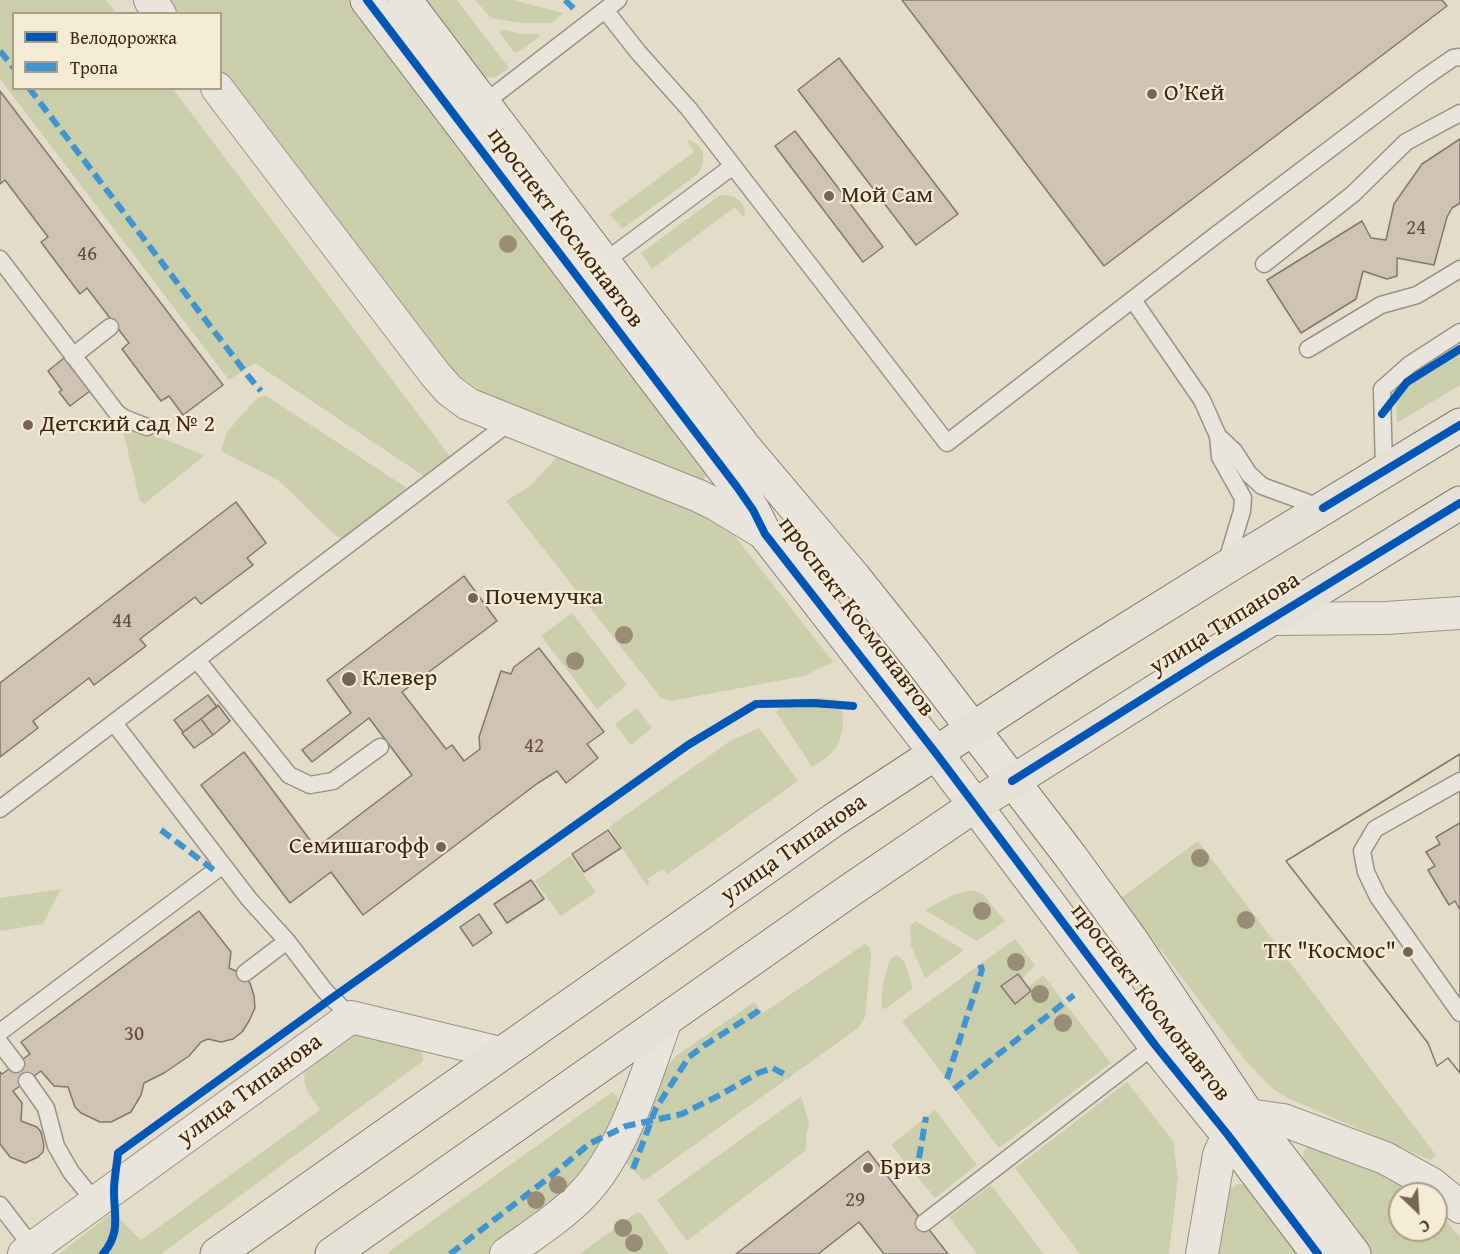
<!DOCTYPE html>
<html>
<head>
<meta charset="utf-8">
<style>
  body { margin:0 }
  #map { position:relative; width:1460px; height:1254px; overflow:hidden; background:#e3dcc9; font-family:"Gentium Book Plus",serif }
  canvas { display:block }
  .legend { position:absolute; left:12px; top:12px; width:210px; height:78px; box-sizing:border-box; background:#f4ecd5; border:2px solid #ab9c88; margin:0; padding:8px 10px; list-style:none; font-size:18px; color:#3d2415 }
  .legend li { display:flex; align-items:center; gap:12px; height:30px }
  .legend b { width:30px; border:2px solid #ab9c88 }
  .north { position:absolute; left:1388px; top:1182px; width:60px; height:60px; box-sizing:border-box; background:#f4ecd5; border:2px solid #ab9c88; border-radius:50%; rotate:155deg; font-size:16px; font-weight:700; line-height:24px; text-align:center; color:#3d2415 }
  .north::after { content:''; display:block; margin:auto; width:21px; height:27px; background:#776454; clip-path:polygon(50% 0,100% 100%,50% 72%,0 100%) }
</style>
</head>
<body>
<div id="map">
<canvas width="1460" height="1254"></canvas>
<ul class="legend">
<li><b style="height:8px;background:#0057b8"></b>Велодорожка</li>
<li><b style="height:8px;background:#3f95d3"></b>Тропа</li>
</ul>
<div class="north">С</div>
</div>
<script>
const context = document.querySelector('canvas').getContext('2d');
context.lineJoin = 'round';
function fill(path, color) { context.fillStyle = color; context.fill(path, 'evenodd'); }
function stroke(path, color, width, dash) { context.strokeStyle = color; context.lineWidth = width; context.lineCap = dash ? 'butt' : 'round'; context.setLineDash(dash || []); context.stroke(path); }
function drawText(font, color, halo, rows, align = 'center') {
  context.font = font + ' "Gentium Book Plus",serif'; context.lineWidth = 4.5; context.setLineDash([]); context.textBaseline = 'middle'; context.strokeStyle = halo; context.fillStyle = color; for (const [text, x, y, turn = 0] of rows) {
    context.save(); context.translate(x, y); context.rotate((+turn || 0) * Math.PI / 180); context.textAlign = isNaN(turn) ? turn : align; if (halo) context.strokeText(text, 0, 0); context.fillText(text, 0, 0); context.restore();
  }
}
const green = new Path2D(`
  M0,0H106L116,13L14,14V88L173,89L452,459L427,478L255,363L229,380L0,79Z
  M163,0H348L703,468L707,475L705,479L702,481L486,395L450,369L221,74L220,14L174,13Z
  M423,0H457L509,68L496,77L485,78Z
  M475,0H513L563,13L552,23H522L491,18Z
  M506,30L522,34H540L538,38L516,53L512,50L499,32Z
  M689,140C706,146 706,161 698,174L622,229L610,214L694,152L687,141Z
  M720,195C735,194 745,201 745,215L743,217L735,207L652,269L641,253Z
  M1460,349V385L1397,423L1396,393Z
  M265,395L407,488L344,539L336,536L278,480L221,451L227,432L256,399Z
  M129,426C154,436 180,444 204,456L144,504L140,501L122,427Z
  M559,455L691,509L735,536L833,662L804,676L671,701L661,698L506,501L530,486Z
  M572,613L627,685L597,709L541,636Z
  M818,698L836,699C847,711 844,736 835,749C829,757 819,762 812,767L776,712L782,705Z
  M637,708L652,728L631,745L615,724Z
  M759,728L798,781L667,874L663,869L647,879L650,883L647,886L609,827L730,741Z
  M1198,841L1436,1155L1430,1160L1290,1099L1276,1091L1264,1081L1242,1056L1121,898Z
  M570,856L596,892L561,916L535,881Z
  M61,889L43,924L0,931V898Z
  M973,890L983,894L1005,921L977,941L925,910L953,895Z
  M915,921L964,950L925,978L911,946L910,926Z
  M1015,939L1035,965L1022,979L1018,974L1002,986L1015,1004L1031,992L1028,987L1043,975L1111,1063L999,1148L902,1021Z
  M865,944L870,948L871,957L865,1017L858,1028L644,1181L625,1162L669,1064L676,1056L754,1002L763,1013Z
  M898,955L905,963L913,988L887,1008L882,1009C881,991 884,976 890,959Z
  M362,1032L419,1048L422,1053L423,1061L161,1254H59L113,1212L141,1240L320,1110C313,1098 301,1087 305,1072L351,1036Z
  M1127,1082L1173,1141L1178,1177L1169,1254H1080L1015,1168Z
  M612,1092L617,1096L618,1107L594,1160L549,1209L487,1254H386Z
  M801,1096L809,1123L806,1137V1150L687,1241L657,1200Z
  M935,1110L977,1165L935,1198L891,1145Z
  M1312,1145L1377,1171L1422,1194H1400V1230H1436V1207L1460,1238V1254H1373L1304,1162C1302,1153 1303,1149 1312,1145Z
  M1237,1184L1246,1185L1300,1254H1218L1228,1197L1230,1190Z
  M991,1185L1044,1254H977L949,1217Z
  M636,1213H641L669,1254H580Z`);
const building = new Path2D(`
  M902,0H1442L1447,6L1104,266Z
  M839,58L958,214L916,245L798,90Z
  M0,91L223,385L183,415L169,396L161,401L122,349L129,343L87,288L80,294L41,242L48,237L5,180L0,184Z
  M795,131L883,247L863,262L775,146Z
  M1460,139V203L1452,208L1447,217L1434,265L1397,258V276L1387,279L1363,271L1356,299L1301,333L1267,280L1362,221L1371,238L1386,240L1394,204L1422,164Z
  M64,358L90,391L70,406L59,392L62,390L48,371Z
  M236,502L266,543L247,558L253,565L201,604L195,597L140,639L146,646L94,685L89,678L33,721L38,728L0,757V683Z
  M464,576L497,621L402,692L446,749L452,745L464,761L480,749L479,737L501,671L511,674L514,667L539,648L604,732L587,744L598,758L566,783L557,771L538,783L363,915L331,872L290,903L201,785L244,752L316,848L412,775L369,718L312,762L302,750L351,713L327,680Z
  M208,695L217,707L183,732L174,720Z
  M218,705L230,721L213,735L201,719Z
  M201,719L213,735L194,748L182,733Z
  M1460,754V1073L1448,1058L1437,1066L1428,1043L1286,861Z
  M1460,754V1073L1448,1058L1437,1066L1428,1043L1286,861Z
  M1460,823V910L1455,901L1449,905L1428,870L1435,866L1426,852L1440,844L1436,837Z
  M608,830L621,848L584,872L572,854Z
  M531,880L544,899L507,923L494,904Z
  M199,911L231,952L229,968L240,973L250,983L254,996L255,1008L249,1021L242,1032L233,1039L221,1042L208,1039L201,1042L189,1056L164,1073L144,1083L141,1095L131,1112L111,1122H100L81,1113L75,1107L68,1087L54,1086L41,1071L13,1091L22,1103L21,1121L37,1127L41,1132L44,1145L43,1152L38,1157L25,1163L10,1157L0,1144V1072L2,1074L30,1054L21,1042Z
  M479,914L492,933L473,946L460,927Z
  M1018,974L1031,991L1015,1004L1001,986Z
  M868,1151L948,1254H884L859,1222L818,1254H736Z`);
const lane = new Path2D(`
  M605,10L638,52L689,109L947,443L1216,235L1424,78L1453,58L1460,57
  M483,104L618,0
  M0,259L117,413L124,418L147,427
  M604,262L733,166
  M1264,264L1353,194L1406,142L1460,113
  M1133,300L1202,400L1218,436L1220,457L1243,498L1242,511L1226,564
  M1308,349L1381,305L1417,295L1460,269
  M73,356L110,327
  M1218,436L1234,451L1249,474L1262,486L1322,508
  M1384,471L1382,389L1409,365L1460,332
  M197,660L289,775L310,785L333,781L380,747
  M114,723L249,899L287,941L325,991L351,1017
  M1460,781L1375,829L1362,851L1366,872L1378,897L1460,1013
  M0,809L510,422
  M245,973L287,941
  M0,1032L223,865
  M0,1043L16,1064
  M27,1081L46,1108L56,1146L71,1172L96,1203
  M0,1205L33,1248
  M924,1223L1155,1045`);
const street = new Path2D(`
  M150,0L160,14
  M217,88L435,374L449,390L468,404L699,496L717,505L765,534
  M1271,619L1386,618L1460,613
  M1248,1115L1283,1120L1385,1158L1432,1184L1460,1207
  M24,1254L351,1017L500,1053
  M506,1254C532,1235 561,1217 583,1194C624,1152 646,1075 666,1020
  M1202,1254L1219,1155L1228,1135`);
const secondary = new Path2D(`
  M367,0L737,487L753,510L765,534L935,752L1155,1045L1228,1135L1318,1254
  M405,0L745,448L854,577L917,656L1071,857L1132,941L1248,1115L1354,1254`);
const primary = new Path2D(`
  M217,1254L835,819L1084,656L1225,568L1460,425
  M332,1254L849,891L974,806L1206,659L1460,503`);
const quiet = new Path2D(`
  M565,0L577,12
  M0,51L14,68
  M29,88L249,377L261,391
  M161,830L215,871
  M947,1079L982,970L980,964
  M954,1089L1074,995
  M633,1169L656,1108L689,1057L705,1045L757,1012L759,1009
  M916,1176L926,1117
  M450,1254L551,1176L589,1144L626,1126L682,1114L720,1095L758,1073L773,1068L789,1077`);
const cycleway = new Path2D(`
  M367,0L737,487L753,510L765,534L935,752L1155,1045L1228,1135L1318,1254
  M1382,414L1407,382L1460,349
  M1323,508L1460,425
  M1012,781L1206,659L1460,503
  M103,1254C121,1232 114,1217 114,1191C114,1178 117,1165 118,1153L332,998L688,745L756,704L813,703L853,706`);
const trees = [
  [508,244],
  [624,635],
  [575,661],
  [1200,858],
  [982,911],
  [1246,920],
  [1016,962],
  [1040,994],
  [1063,1023],
  [558,1185],
  [536,1200],
  [623,1228],
  [634,1243]
];
const markers = [
  [1152,94,6,"#776454"],
  [829,196,6,"#776454"],
  [28,425,6,"#776454"],
  [473,598,6,"#776454"],
  [349,679,8,"#776454"],
  [441,847,6,"#776454"],
  [1408,952,6,"#776454"],
  [868,1168,6,"#776454"]
];
const numberNames = [
  ["24",1416,229],
  ["46",87,255],
  ["44",122,622],
  ["42",534,747],
  ["30",134,1035],
  ["29",855,1201]
];
const poiNames = [
  ["О’Кей",1164,94],
  ["Мой Сам",841,196],
  ["Детский сад № 2",40,425],
  ["Почемучка",485,598],
  ["Клевер",362,679],
  ["Семишагофф",429,847,"right"],
  ["ТК \"Космос\"",1396,952,"right"],
  ["Бриз",880,1168]
];
const streetNames = [
  ["проспект Космонавтов",565,228,53],
  ["проспект Космонавтов",856,617,53],
  ["улица Типанова",1225,624,-32],
  ["улица Типанова",794,849,-35],
  ["проспект Космонавтов",1150,1003,52],
  ["улица Типанова",250,1090,-36]
];
fill(green, '#cbceab');
fill(building, '#d1c3b4');
stroke(building, '#81786d', 1.5);
stroke(lane, '#989185', 19);
stroke(street, '#989185', 34);
stroke(secondary, '#81786d', 35);
stroke(primary, '#81786d', 35);
stroke(lane, '#e9e5dc', 16);
stroke(street, '#e9e5dc', 32);
stroke(secondary, '#e9e5dc', 33);
stroke(primary, '#e6e1d6', 33);
stroke(quiet, '#3f95d3', 6, [12, 6]);
stroke(cycleway, '#0057b8', 8);
context.fillStyle = '#998d77';
for (const [x, y] of trees) { context.beginPath(); context.arc(x, y, 9, 0, 2 * Math.PI); context.fill(); }
for (const [x, y, r, color] of markers) { const dot = new Path2D(); dot.arc(x, y, r, 0, 2 * Math.PI); context.fillStyle = color; context.fill(dot); stroke(dot, '#f4ecd5', 2); }
drawText('21px', '#624c3d', null, numberNames);
drawText('24px', '#3d2415', '#f4ecd5', poiNames, 'left');
drawText('24px', '#3d2415', '#f4ecd5', streetNames);
</script>
</body>
</html>
